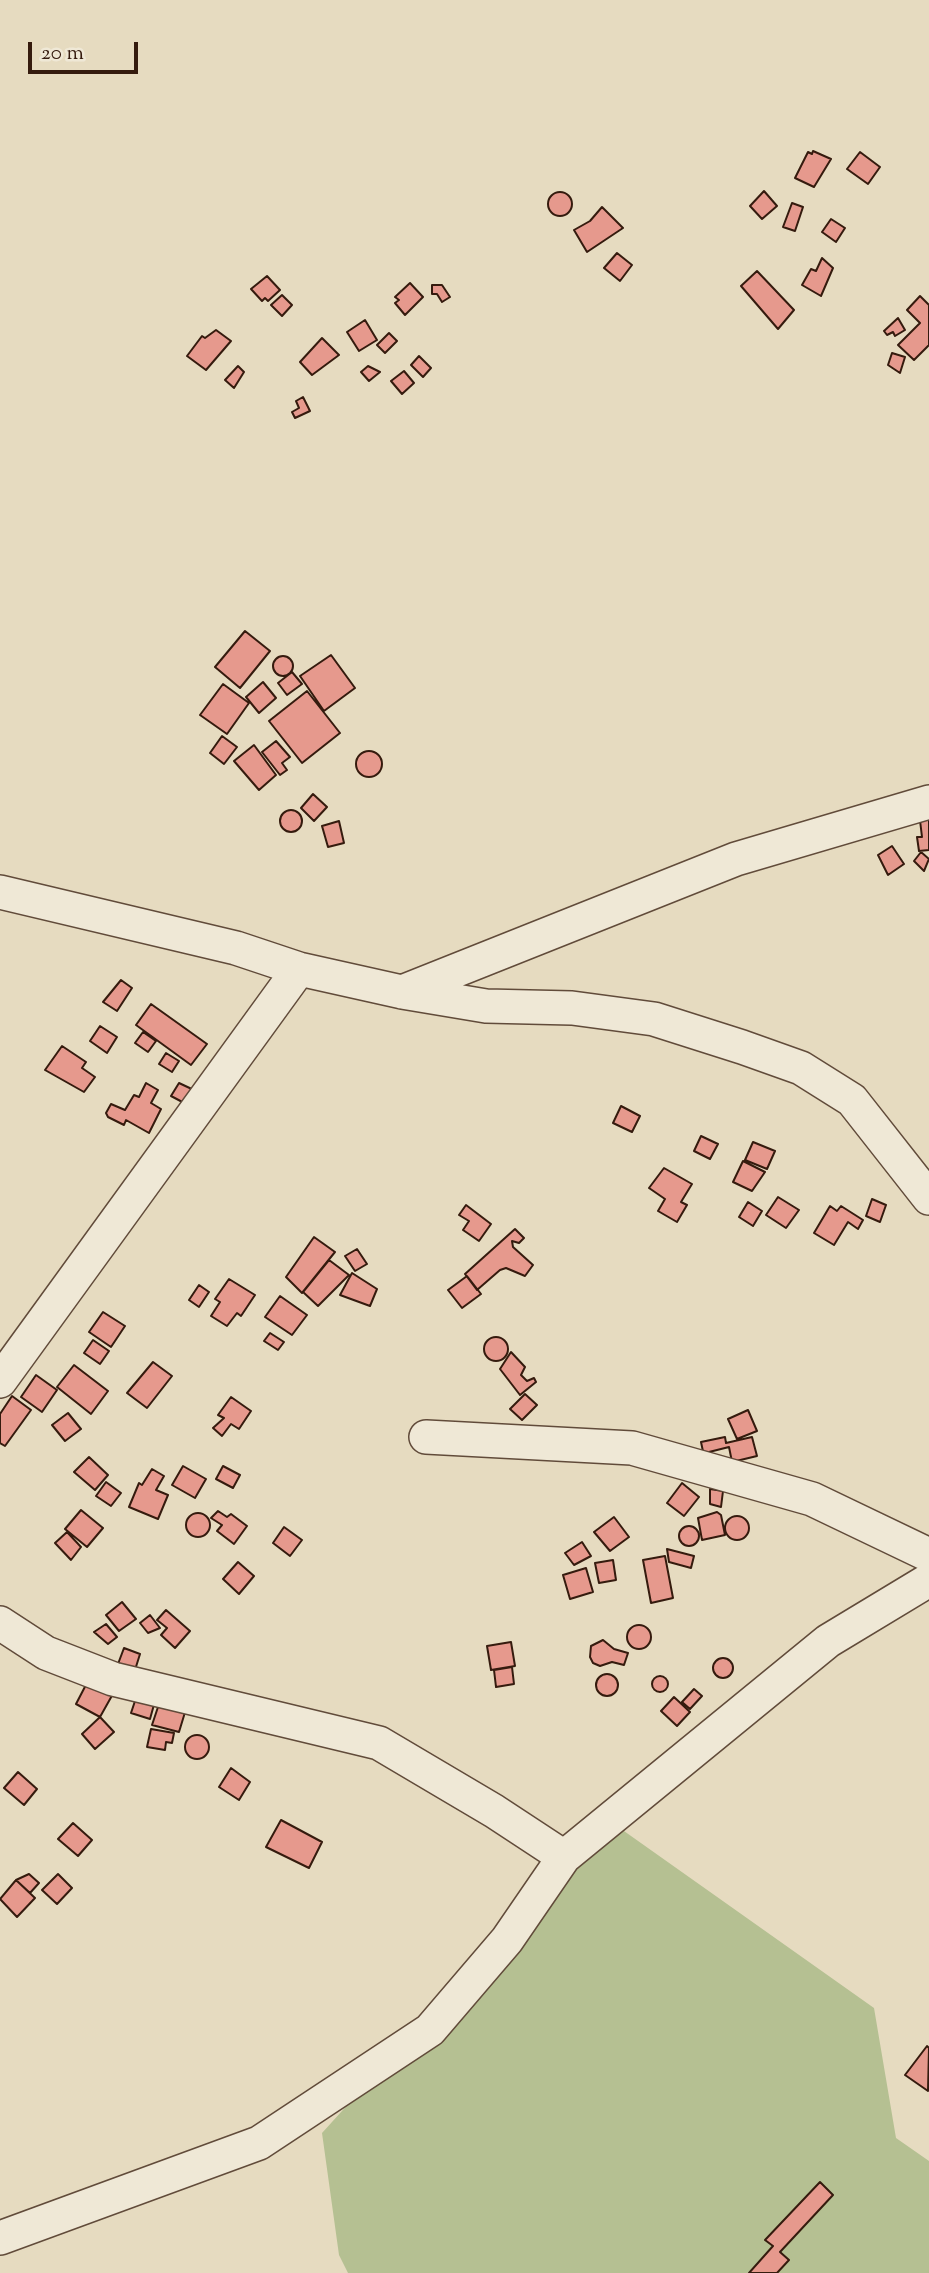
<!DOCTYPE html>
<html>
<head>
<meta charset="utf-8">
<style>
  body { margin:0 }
  #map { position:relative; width:929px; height:2273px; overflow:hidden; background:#e6dbc0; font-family:"Sorts Mill Goudy",serif }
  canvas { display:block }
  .scale { position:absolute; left:28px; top:42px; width:110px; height:32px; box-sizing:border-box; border:4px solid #351b0e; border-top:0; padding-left:9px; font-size:21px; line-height:24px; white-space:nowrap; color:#351b0e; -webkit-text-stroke:5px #efe8d6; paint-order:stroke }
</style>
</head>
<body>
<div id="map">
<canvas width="929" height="2273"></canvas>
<div class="scale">20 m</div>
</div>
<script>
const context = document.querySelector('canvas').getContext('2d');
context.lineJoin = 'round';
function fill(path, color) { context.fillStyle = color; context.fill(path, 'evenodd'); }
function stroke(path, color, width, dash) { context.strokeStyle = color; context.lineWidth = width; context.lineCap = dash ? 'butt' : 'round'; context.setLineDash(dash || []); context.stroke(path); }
const green = new Path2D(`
  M607,1819L874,2008L896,2138L929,2161V2273H348L339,2255L322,2133Z`);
const building = new Path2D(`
  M813,151L831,159L814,187L795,178L808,152L812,154Z
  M860,152L880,167L868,184L847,169Z
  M764,191L777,206L762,219L750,206Z
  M548 204a12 12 0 1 1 24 0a12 12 0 1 1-24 0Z
  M792,203L803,207L795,231L783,227Z
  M602,207L623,228L587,252L574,230L590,221Z
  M831,219L845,228L836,242L822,232Z
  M617,253L632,265L620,281L604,268Z
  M822,258L833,268L821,296L802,285L811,269L816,271Z
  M757,271L794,310L778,329L741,286Z
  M267,276L280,290L268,301L265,298L262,301L251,289Z
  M410,283L423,297L405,315L395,303L399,300L395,297Z
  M432,285H442L450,297L442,302L437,294H432Z
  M282,295L292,305L282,316L271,305Z
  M920,296L929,305V345L914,360L898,345L920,323L907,310Z
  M898,318L905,330L895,336L893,332L887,335L884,331Z
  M365,320L377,340L359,351L347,332Z
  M216,330L231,341L206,370L187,356L202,336L205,338Z
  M389,333L397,341L385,353L377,345Z
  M322,338L339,355L312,375L300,362Z
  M892,353L905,357L900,373L888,365Z
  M419,356L431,368L423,377L411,365Z
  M238,366L244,372L234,388L225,380Z
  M368,366L380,372L369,381L361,372Z
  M404,371L414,383L402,394L391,381Z
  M303,397L310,411L295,418L292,412L299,408L296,401Z
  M245,631L270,651L240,688L215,667Z
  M331,655L355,688L324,711L300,676Z
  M273 666a10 10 0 1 1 20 0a10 10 0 1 1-20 0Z
  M292,672L302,684L287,695L278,683Z
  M263,682L276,698L259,713L246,697Z
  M223,684L249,703L227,734L200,715Z
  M307,691L340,733L302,763L269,721Z
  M222,736L237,747L224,764L210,753Z
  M276,741L290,757L282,763L287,770L280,775L262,752Z
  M254,745L276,775L259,790L234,761Z
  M356 764a13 13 0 1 1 26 0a13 13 0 1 1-26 0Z
  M313,794L327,807L314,821L301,808Z
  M280 821a11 11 0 1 1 22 0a11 11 0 1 1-22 0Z
  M929,811V850L919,851L917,837H922L919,812Z
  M339,821L344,843L328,847L322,826Z
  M892,846L904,864L888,875L878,855Z
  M921,852L929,859L924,871L914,861Z
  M121,980L132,988L117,1011L103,1002Z
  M151,1004L207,1044L191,1065L136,1025Z
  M100,1026L117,1037L107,1053L90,1041Z
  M143,1032L156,1041L148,1052L135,1043Z
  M62,1046L86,1062L82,1068L95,1077L84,1092L45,1070Z
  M166,1053L179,1061L172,1072L159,1064Z
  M146,1083L158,1090L151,1103L161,1109L149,1133L126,1120L124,1125L108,1117L106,1113L111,1104L125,1110L134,1095L139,1097Z
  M179,1083L196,1091L188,1105L171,1096Z
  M621,1106L640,1116L632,1132L613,1123Z
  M701,1136L718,1144L710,1159L694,1151Z
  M753,1142L775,1151L767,1169L745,1160Z
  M743,1161L765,1172L752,1191L733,1182Z
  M664,1168L692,1184L681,1202L687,1205L677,1222L658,1211L665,1199L649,1188Z
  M778,1197L799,1210L786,1228L766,1215Z
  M872,1199L886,1205L880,1222L866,1216Z
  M748,1202L762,1211L753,1226L739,1217Z
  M466,1205L491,1224L479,1241L463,1230L469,1221L459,1215Z
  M830,1206L837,1211L841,1206L863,1220L858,1229L848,1222L834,1245L814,1233Z
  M515,1229L524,1238L519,1243L512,1241L513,1247L533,1265L525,1276L506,1268L500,1270L477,1290L465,1274Z
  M314,1237L335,1252L302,1293L286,1277Z
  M357,1249L367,1264L355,1271L345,1256Z
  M329,1260L349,1275L318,1306L303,1292Z
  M352,1273L377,1289L370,1306L340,1295Z
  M467,1276L481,1294L462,1308L448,1290Z
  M229,1279L255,1295L241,1316L237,1313L227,1326L211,1316L220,1302L215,1299Z
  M199,1285L209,1292L199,1307L189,1300Z
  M280,1296L307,1315L292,1335L265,1317Z
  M103,1312L125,1326L111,1347L89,1332Z
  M270,1333L284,1342L278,1350L264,1341Z
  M484 1349a12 12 0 1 1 24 0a12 12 0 1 1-24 0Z
  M93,1340L109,1351L100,1364L84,1353Z
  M511,1352L525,1367L521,1375L527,1381L534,1378L536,1382L520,1395L500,1369Z
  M153,1362L172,1376L147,1408L127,1393Z
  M74,1365L108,1391L91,1414L57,1387Z
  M36,1375L57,1390L42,1412L21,1397Z
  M525,1394L537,1405L522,1420L510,1409Z
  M12,1396L31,1410L5,1446L0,1443V1414Z
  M231,1397L251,1411L239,1429L231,1424L222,1436L213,1428L224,1418L218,1415Z
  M748,1410L757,1431L737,1439L728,1419Z
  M68,1413L81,1429L65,1441L52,1425Z
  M725,1437L726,1443L752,1437L757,1456L732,1462L729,1447L709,1452L711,1460L705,1461L701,1442Z
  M89,1457L108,1475L95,1490L74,1472Z
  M183,1466L206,1479L195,1498L172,1485Z
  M223,1466L240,1475L233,1488L216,1479Z
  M152,1469L164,1476L156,1490L168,1495L158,1519L129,1507L139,1483L142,1485Z
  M106,1482L121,1493L111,1506L96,1496Z
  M682,1483L699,1497L684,1516L667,1503Z
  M710,1489L723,1491L721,1507L710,1504Z
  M81,1510L103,1528L87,1547L65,1529Z
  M218,1511L227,1517L231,1514L247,1526L234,1544L217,1531L222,1525L211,1518Z
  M717,1512L721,1515L725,1535L702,1540L698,1518Z
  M186 1525a12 12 0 1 1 24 0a12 12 0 1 1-24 0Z
  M725 1528a12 12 0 1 1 24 0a12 12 0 1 1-24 0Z
  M614,1517L629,1537L610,1551L594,1532Z
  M679 1536a10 10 0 1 1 20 0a10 10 0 1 1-20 0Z
  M284,1527L302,1540L290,1556L273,1543Z
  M67,1532L81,1547L71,1560L55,1543Z
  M582,1542L591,1556L574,1565L565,1553Z
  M667,1549L694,1556L691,1568L669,1562Z
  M665,1556L673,1598L651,1603L643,1560Z
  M613,1560L616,1580L599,1583L595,1563Z
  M238,1562L254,1576L239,1594L223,1579Z
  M586,1568L593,1592L570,1599L563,1575Z
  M122,1602L136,1619L119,1631L106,1615Z
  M166,1610L190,1631L175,1648L161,1635L167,1628L157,1620Z
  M150,1615L160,1628L148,1633L140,1623Z
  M106,1624L117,1637L108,1644L94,1632Z
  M627 1637a12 12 0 1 1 24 0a12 12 0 1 1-24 0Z
  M603,1640L614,1649L628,1653L624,1665L612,1662L600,1666L593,1663L590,1657L591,1646Z
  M511,1642L515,1666L491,1670L487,1646Z
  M124,1648L140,1654L135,1670L118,1664Z
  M713 1668a10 10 0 1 1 20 0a10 10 0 1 1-20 0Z
  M512,1667L514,1684L496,1687L494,1670Z
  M596 1685a11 11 0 1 1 22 0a11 11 0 1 1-22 0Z
  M652 1684a8 8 0 1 1 16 0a8 8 0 1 1-16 0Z
  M89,1679L114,1692L100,1717L76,1704Z
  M694,1689L702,1696L690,1709L682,1702Z
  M137,1695L155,1701L150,1719L131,1713Z
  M674,1697L690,1712L677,1726L661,1711Z
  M160,1701L186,1709L179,1732L152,1725Z
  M100,1717L114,1732L95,1749L82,1734Z
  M151,1729L174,1733L172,1743L166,1742L165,1750L147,1747Z
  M185 1747a12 12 0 1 1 24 0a12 12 0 1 1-24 0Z
  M231,1768L250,1782L239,1800L219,1787Z
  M18,1772L37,1789L24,1805L4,1788Z
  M281,1820L322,1842L309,1868L266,1847Z
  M73,1823L92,1840L78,1856L58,1839Z
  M29,1874L39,1883L30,1893L16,1880Z
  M58,1874L72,1888L57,1904L42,1890Z
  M16,1880L35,1898L17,1917L0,1899Z
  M927,2046L929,2048L928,2091L905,2075Z
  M820,2182L833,2195L780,2252L789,2260L777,2273H749L773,2246L765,2240Z`);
const minor = new Path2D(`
  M0,892L236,948L299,969L402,992L486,1006L572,1008L654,1019L742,1047L801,1068L852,1100L929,1198
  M402,992L736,859L929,802
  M0,1381L299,969
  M426,1437L632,1448L812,1499L929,1555
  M0,1623L46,1653L113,1679L379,1743L494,1811L564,1857
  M0,2238L259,2143L430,2030L507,1940L564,1857L828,1641L929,1580`);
fill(green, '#b5c092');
fill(building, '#e6998d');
stroke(building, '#351b0e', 2);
stroke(minor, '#614b3a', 36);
stroke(minor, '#efe8d6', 33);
</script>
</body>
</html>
